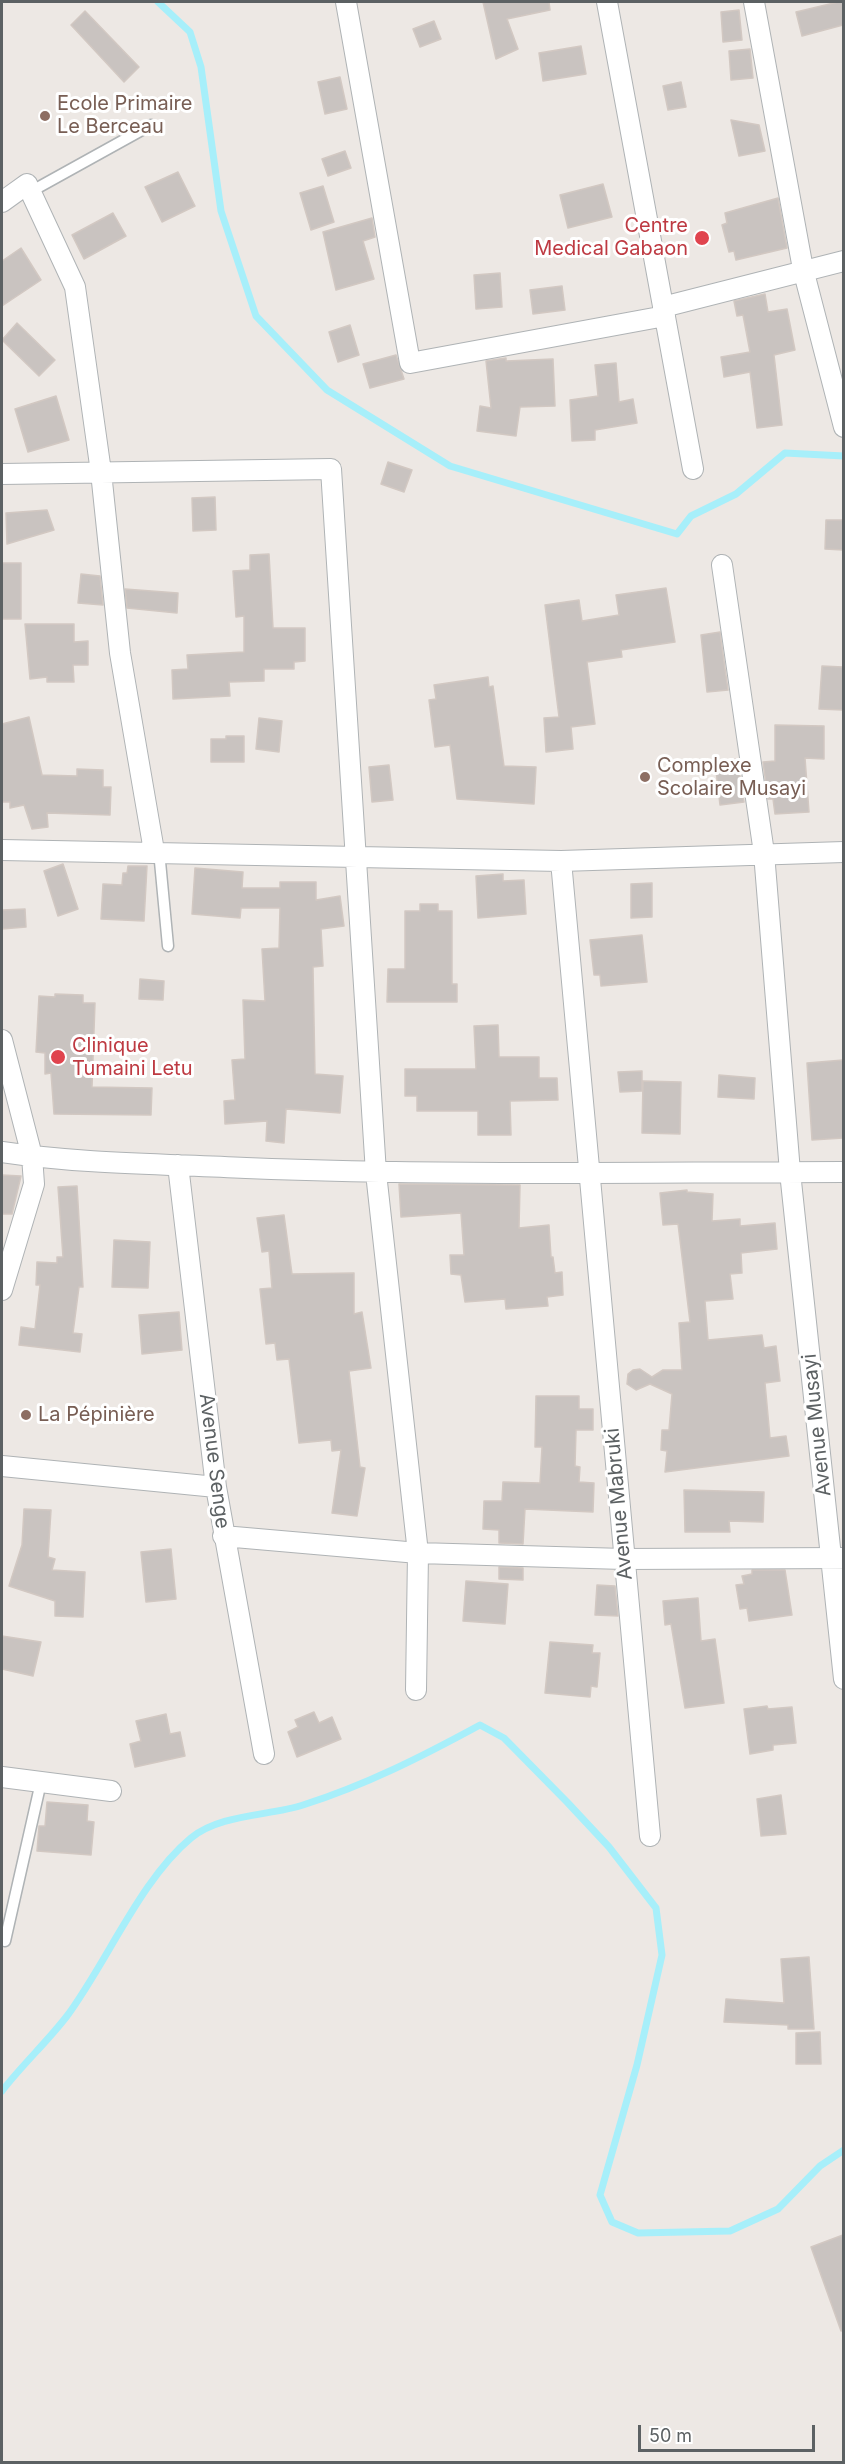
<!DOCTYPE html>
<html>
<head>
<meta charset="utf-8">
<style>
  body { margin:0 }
  #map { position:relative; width:845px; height:2464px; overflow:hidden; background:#ede8e4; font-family:Inter,sans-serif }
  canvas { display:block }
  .frame { position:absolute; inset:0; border:3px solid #5c6163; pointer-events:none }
  .scale { position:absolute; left:638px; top:2425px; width:177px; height:27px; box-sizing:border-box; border:3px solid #5c6163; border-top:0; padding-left:8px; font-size:18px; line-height:21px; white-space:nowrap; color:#5c6163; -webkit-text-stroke:4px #fff; paint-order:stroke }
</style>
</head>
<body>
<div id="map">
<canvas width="845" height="2464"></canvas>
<div class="frame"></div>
<div class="scale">50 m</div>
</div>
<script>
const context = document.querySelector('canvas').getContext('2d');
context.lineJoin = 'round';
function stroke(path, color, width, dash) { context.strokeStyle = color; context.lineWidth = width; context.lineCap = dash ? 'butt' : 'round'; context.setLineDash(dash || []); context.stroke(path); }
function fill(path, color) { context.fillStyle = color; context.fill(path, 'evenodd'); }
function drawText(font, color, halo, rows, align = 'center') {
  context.font = font + ' Inter,sans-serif'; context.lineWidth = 6; context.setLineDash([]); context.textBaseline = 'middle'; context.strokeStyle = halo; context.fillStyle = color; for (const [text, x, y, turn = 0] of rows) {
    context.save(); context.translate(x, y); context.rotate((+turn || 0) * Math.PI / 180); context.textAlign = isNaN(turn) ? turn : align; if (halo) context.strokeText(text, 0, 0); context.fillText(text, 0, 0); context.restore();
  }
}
const stream = new Path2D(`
  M158,2L190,32L201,67L221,211L256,316L327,390L450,466L677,534L691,516L736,494L785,453L844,456
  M2,2091C22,2065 47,2042 67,2016C107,1962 141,1879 191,1838C220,1814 269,1816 303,1805C366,1785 423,1756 480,1725L504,1738L567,1802L609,1847L656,1908L662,1955L637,2065L600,2195L612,2222L638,2233L730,2231L778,2209L820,2166L844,2150`);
const building = new Path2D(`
  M483,2H549L550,10L507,19L518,49L496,59Z
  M838,2H843V25L802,36L796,12Z
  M739,10L742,40L723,42L721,12Z
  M85,11L139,67L124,82L71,25Z
  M434,21L441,39L420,47L413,29Z
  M581,46L586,74L543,81L539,53Z
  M750,49L753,78L731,80L729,51Z
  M340,77L347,109L325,114L318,82Z
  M681,82L686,107L668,110L663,86Z
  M731,120L759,125L765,151L739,156Z
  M345,151L351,168L328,176L322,159Z
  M178,172L195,206L162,222L145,187Z
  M603,184L612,217L568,228L560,195Z
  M323,186L334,222L311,230L300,193Z
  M778,198L787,248L736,260L734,251L729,252L722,225L727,223L725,213Z
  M113,213L126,236L84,259L72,235Z
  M372,218L375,237L363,241L374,279L336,290L323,232Z
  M21,248L41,280L2,306V261Z
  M500,273L502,307L476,309L474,275Z
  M562,286L565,310L533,314L530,290Z
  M765,294L768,312L787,309L795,350L774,355L782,425L757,428L750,372L724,377L721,357L750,352L743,315L737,316L734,301Z
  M17,323L55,360L39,376L2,340Z
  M350,325L359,355L338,362L329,332Z
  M396,355L404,379L370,388L363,364Z
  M506,358V361L553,359L555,406L520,407L516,436L477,431L480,406L491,408L486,361Z
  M616,363L619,402L633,399L637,423L595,430V440L572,441L570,400L598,396L595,365Z
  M56,396L69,440L28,452L15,409Z
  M388,462L412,470L404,492L381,484Z
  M215,497L216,530L193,531L192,498Z
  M47,510L54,530L7,544L6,513Z
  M826,520H843V550L825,549Z
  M269,554L273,628H305V661L294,662V669H264V681L229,682L230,696L173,699L172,670L188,669L187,655L244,652V616L236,617L233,571L250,570V555Z
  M2,563H21V619H2Z
  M81,574L100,576L103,605L78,603Z
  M666,588L675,642L621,650L622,657L587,662L595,724L571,727L573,749L546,752L544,718L559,717L545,605L579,600L582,621L619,615L616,595Z
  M125,589L178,593L177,613L127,608Z
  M25,624H74V642L88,641V665H73L74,682H47V677L30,679Z
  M720,632L728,690L707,692L701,635Z
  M822,666L843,667V710L819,709Z
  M488,677L489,687L493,686L504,766L536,767L534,804L457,799L450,745L435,747L429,700L436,699L434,685Z
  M29,717L42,775L77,776V769L103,770V787H111L110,815L47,813L48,827L32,829L24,805L10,808V802H2V724Z
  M259,718L282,721L279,752L256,749Z
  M775,725L824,726V759L805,758L809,812L775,814L773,799H768L763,762L775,761Z
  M226,736H244V762H211V739H226Z
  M737,759L744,802L720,805L715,762Z
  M389,765L393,800L372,802L369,767Z
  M63,864L78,909L58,916L44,871Z
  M128,866H147L144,921L101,919L103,884L122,885L123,873H127Z
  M195,868L243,872L242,888H280V882H316V900L340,896L344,926L321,929L323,966L313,967L315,1074L343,1076L340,1113L286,1109L284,1143L266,1141L267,1121L225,1124L224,1101L235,1100L232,1060L245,1059L243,1000L265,1001L262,949L279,948L280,908H241L240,918L192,914Z
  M503,874V881L524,880L526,914L478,918L476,876Z
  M652,883V917L631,918V884Z
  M420,904H438V911H452V984H457V1002H387L388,969H405V911H420Z
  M25,909L26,927L2,929V910Z
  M642,935L647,982L601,986L600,975H594L590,940Z
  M140,979L164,981L163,1000L139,999Z
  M55,994L83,995V1003H95L92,1087L152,1088L151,1115L54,1114L51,1073L45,1074V1053L36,1052L39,996L55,997Z
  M498,1025L499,1057H539V1078H557L558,1100L510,1101L511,1135H478V1111H417V1096H405V1069H476L474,1026Z
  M843,1060V1138L812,1140L807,1063Z
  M642,1071V1091L620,1092L618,1072Z
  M719,1075L755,1078L754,1099L718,1097Z
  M643,1081L681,1082L680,1134L642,1133Z
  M2,1175L21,1176L12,1214H2Z
  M399,1184L520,1185L519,1228L549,1225L551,1257H553L555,1273L562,1272L563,1295L547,1297L548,1306L506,1309L505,1299L465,1302L461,1275L451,1274L450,1255H464L461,1213L401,1217Z
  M77,1186L83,1287H79L73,1333L82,1334L80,1352L19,1345L21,1327L35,1329L40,1285H36L37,1262L57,1263V1257H63L58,1187Z
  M687,1190V1192L713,1194L712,1221L740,1219V1226L775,1223L777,1249L741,1253L742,1273L730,1274L733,1299L705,1301L708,1340L762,1335L764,1348L776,1346L780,1381L765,1383L770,1438L786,1436L789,1456L665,1472L667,1451L661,1450L662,1430H669L672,1394L650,1384L636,1390L627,1384L628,1374L633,1370L640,1369L652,1377L663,1370H682L679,1323L690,1322L678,1224L663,1225L660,1193Z
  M284,1215L292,1274L354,1273V1314L362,1312L371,1368L349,1371L360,1467L365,1468L357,1516L332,1513L341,1450L332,1451L331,1440L299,1443L289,1359L277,1360L275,1343L266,1344L260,1289L272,1288L269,1251L262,1252L257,1218Z
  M114,1240L150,1242L148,1288L112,1287Z
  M179,1312L182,1350L142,1354L139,1315Z
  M536,1396H579V1409H593V1430H576L575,1466L580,1467L579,1482L594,1483L593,1512L525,1509L523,1544L499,1543V1530L483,1529L484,1501H502L503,1482L540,1483L542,1447H535Z
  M684,1490L764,1492L763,1522L729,1521L730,1532H685Z
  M24,1509L51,1510L48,1557L55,1559L52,1570L85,1572L83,1617L55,1616V1601L9,1586L22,1545Z
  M171,1549L176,1599L146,1602L141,1552Z
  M499,1567L523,1568V1580L499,1579Z
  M752,1570H785L792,1615L749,1621L747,1608L740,1609L736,1585L744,1584L742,1576L752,1574Z
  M466,1581L508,1584L505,1624L463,1621Z
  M597,1585L615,1586L618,1616L595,1615Z
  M698,1598L701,1641L715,1639L724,1703L685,1708L671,1624L665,1625L663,1601Z
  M2,1636L41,1642L33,1676L2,1669Z
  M550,1642L593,1645L592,1653H600L597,1687L591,1686L590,1697L545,1693Z
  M767,1706L768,1709L792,1707L796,1743L773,1745V1750L750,1754L744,1709Z
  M314,1712L319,1723L332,1717L341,1739L297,1757L288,1732L298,1727L295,1720Z
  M166,1714L170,1734L180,1732L185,1756L135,1767L130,1744L141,1741L136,1721Z
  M781,1795L786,1834L761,1836L757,1799Z
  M47,1802L88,1805L87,1821L94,1822L91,1855L37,1851L39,1826H45Z
  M809,1957L814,2029H788V2025L724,2022L726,1999L784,2003L781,1959Z
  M820,2032L821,2064H796V2033Z
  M843,2235V2330L841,2331L811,2247Z`);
const service = new Path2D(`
  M30,192L151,125
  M159,851L168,946
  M5,1941L41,1782`);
const minor = new Path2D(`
  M346,2L410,363L665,316
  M607,2L693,469
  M754,2L803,269L844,427
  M2,202L27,184L75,287L101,472L120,653L154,851
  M663,307L844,261
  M2,474L331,469L376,1173L418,1553L416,1690
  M722,565L764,853L790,1172L844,1679
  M2,850L561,861L844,852
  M561,861L650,1836
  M2,1040L32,1156L34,1184L2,1290
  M2,1152C82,1164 164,1164 246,1168C445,1176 644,1172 844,1172
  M178,1165L216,1487L264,1754
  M2,1466L216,1487
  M223,1536L418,1553L624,1559L844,1558
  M2,1777L111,1791`);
const markers = [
  [45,116,6,"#8d6e63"],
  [702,238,8,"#e0444e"],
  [645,777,6,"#8d6e63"],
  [58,1057,8,"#e0444e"],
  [26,1415,6,"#8d6e63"]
];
const educationNames = [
  ["Ecole Primaire",57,104],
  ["Le Berceau",57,127],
  ["Complexe",657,766],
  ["Scolaire Musayi",657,789],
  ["La Pépinière",38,1415]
];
const healthNames = [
  ["Centre",688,226],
  ["Medical Gabaon",688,249],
  ["Clinique",72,1046,"left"],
  ["Tumaini Letu",72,1069,"left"]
];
const streetNames = [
  ["Avenue Musayi",817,1425,-96],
  ["Avenue Senge",214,1461,83],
  ["Avenue Mabruki",619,1504,-95]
];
stroke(stream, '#a7effa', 7);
fill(building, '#c9c3c0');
stroke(building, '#d2c8c2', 1.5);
stroke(service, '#afb3b5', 13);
stroke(minor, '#afb3b5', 22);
stroke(service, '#fff', 10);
stroke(minor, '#fff', 20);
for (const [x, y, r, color] of markers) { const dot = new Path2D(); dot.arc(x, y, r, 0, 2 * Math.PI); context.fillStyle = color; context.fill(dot); stroke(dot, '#fff', 2); }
drawText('20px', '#785e54', '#fff', educationNames, 'left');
drawText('20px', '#be3a42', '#fff', healthNames, 'right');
drawText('20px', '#5c6163', '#fff', streetNames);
</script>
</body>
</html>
